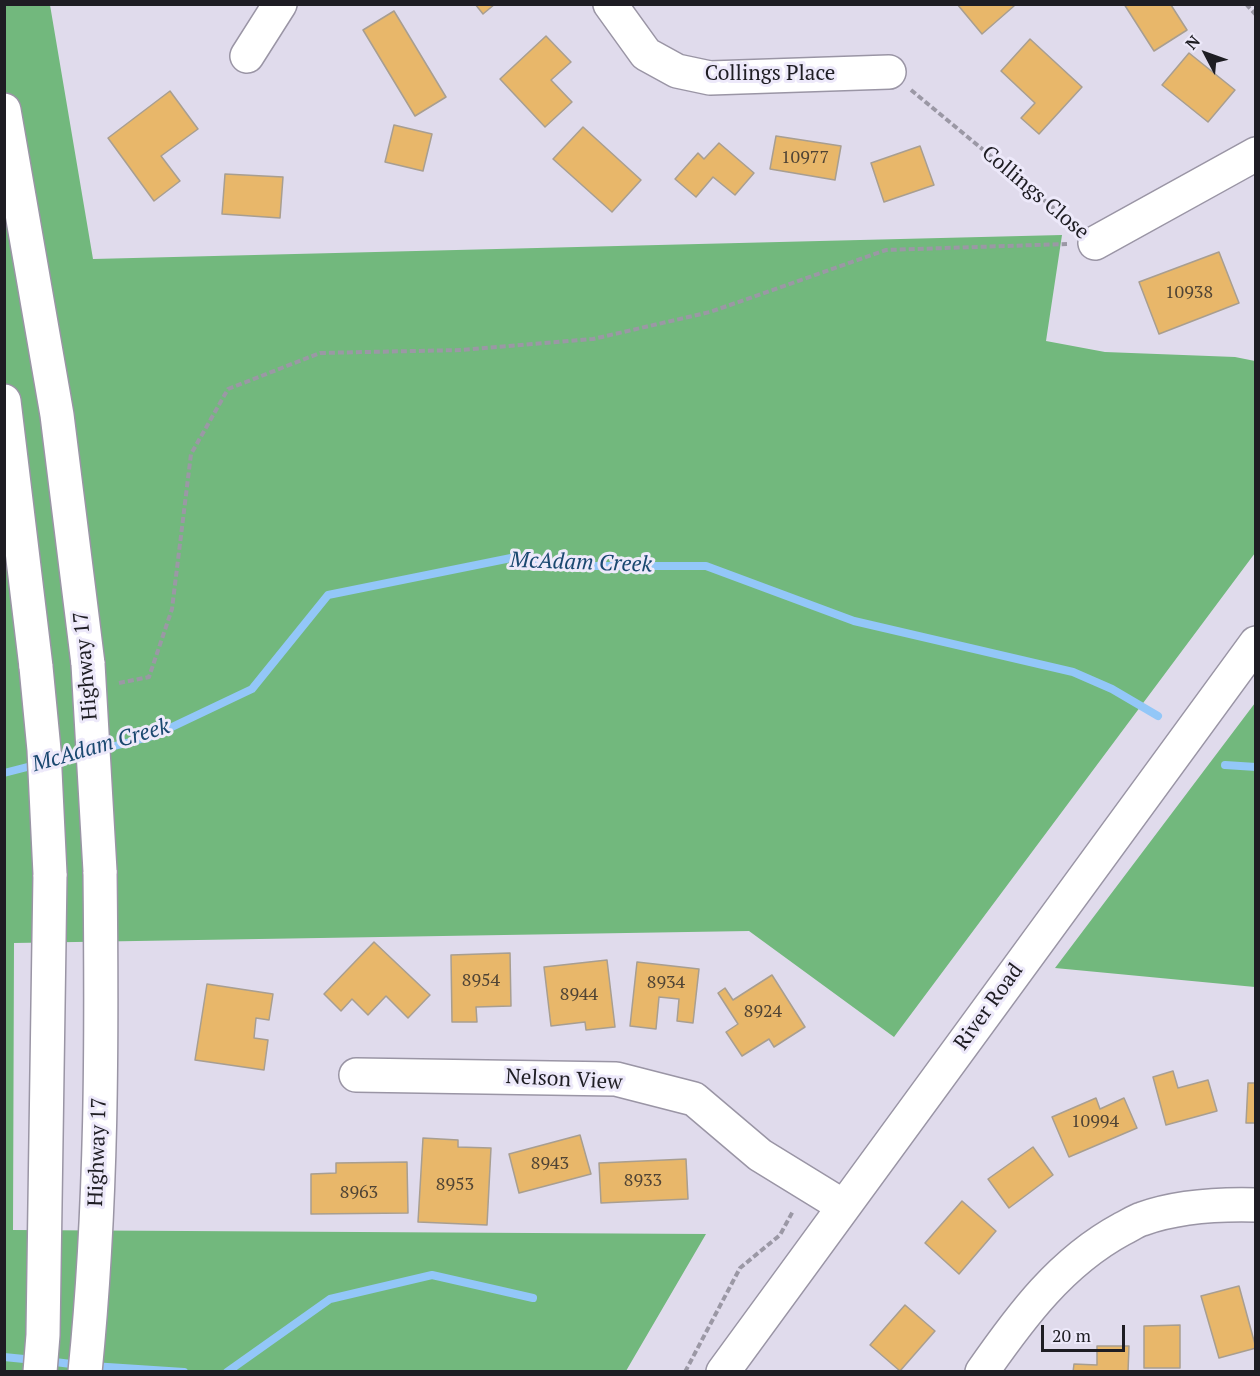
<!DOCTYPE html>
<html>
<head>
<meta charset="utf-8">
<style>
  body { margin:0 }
  #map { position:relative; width:1260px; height:1376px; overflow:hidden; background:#e0dbec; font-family:"PT Serif",serif }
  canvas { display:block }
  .frame { position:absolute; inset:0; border:6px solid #1e1d23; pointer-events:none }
  .north { position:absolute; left:1176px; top:24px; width:60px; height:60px; -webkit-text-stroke:4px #ede9fa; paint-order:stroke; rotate:311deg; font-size:16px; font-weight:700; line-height:24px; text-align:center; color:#1e1d23 }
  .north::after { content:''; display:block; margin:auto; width:21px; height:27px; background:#1e1d23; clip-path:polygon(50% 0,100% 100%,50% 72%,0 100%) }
  .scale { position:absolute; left:1041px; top:1325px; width:84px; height:27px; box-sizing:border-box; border:3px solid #1e1d23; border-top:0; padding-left:8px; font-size:18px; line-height:21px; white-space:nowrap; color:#1e1d23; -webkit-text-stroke:4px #ede9fa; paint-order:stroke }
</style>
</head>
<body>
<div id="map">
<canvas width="1260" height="1376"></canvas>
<div class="frame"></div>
<div class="north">N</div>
<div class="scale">20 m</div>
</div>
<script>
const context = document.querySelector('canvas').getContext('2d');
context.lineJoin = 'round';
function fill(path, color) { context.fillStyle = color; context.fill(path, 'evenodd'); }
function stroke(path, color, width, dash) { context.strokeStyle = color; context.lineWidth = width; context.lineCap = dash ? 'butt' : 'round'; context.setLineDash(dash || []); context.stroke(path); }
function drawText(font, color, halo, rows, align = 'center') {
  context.font = font + ' "PT Serif",serif'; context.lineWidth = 6; context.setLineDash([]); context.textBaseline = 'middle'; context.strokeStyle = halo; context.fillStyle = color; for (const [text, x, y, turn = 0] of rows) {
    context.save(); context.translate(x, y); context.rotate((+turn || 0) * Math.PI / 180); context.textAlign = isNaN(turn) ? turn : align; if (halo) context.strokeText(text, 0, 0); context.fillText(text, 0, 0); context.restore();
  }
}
const forest = new Path2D(`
  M5,5H50L93,259L1062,235L1046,341L1105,352L1235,357L1255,361V553L894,1037L749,931L14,943L13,1230L706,1234L626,1371L5,1372Z
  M1255,703V987L1055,968Z`);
const stream = new Path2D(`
  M99,750L153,736L252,689L328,595L511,558L571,566H706L854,621L1073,672L1112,689L1158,716
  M52,761L86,753
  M1225,765L1256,767
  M4,773L39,764
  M4,1357L34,1360
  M47,1361L79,1365
  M92,1366L184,1372
  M227,1372L330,1299L432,1275L533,1298`);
const building = new Path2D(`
  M475,4H495L483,14Z
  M957,4H1013L1014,6L982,34Z
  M1124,4H1173L1171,5L1187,30L1154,51Z
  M394,11L446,97L415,116L363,30Z
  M546,36L571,62L551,80L572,102L545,127L500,79Z
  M1030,39L1082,87L1039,134L1021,118L1035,103L1001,71Z
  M1189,53L1235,90L1208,122L1162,85Z
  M170,91L198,129L161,156L180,181L154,201L108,138Z
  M394,125L432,134L423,171L385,162Z
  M583,127L641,180L612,212L553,159Z
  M776,136L841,146L835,180L770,169Z
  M719,143L754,173L735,195L713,177L696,197L675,179L698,153L704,159Z
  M920,146L934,185L884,202L871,163Z
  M225,174L283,177L280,218L222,214Z
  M1219,252L1239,303L1159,334L1139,282Z
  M374,942L430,995L408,1018L386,996L368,1015L352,999L341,1011L324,994Z
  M510,953L511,1006L476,1007L477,1022H452L451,955Z
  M607,960L615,1027L586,1030L585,1022L551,1026L544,967Z
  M637,962L699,969L693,1023L677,1021L679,999L659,997L656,1029L630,1026Z
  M772,975L805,1027L774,1047L769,1039L742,1056L726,1032L738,1024L718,993L725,988L733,1000Z
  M207,984L273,994L269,1020L256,1018L254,1038L268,1040L264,1070L195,1060Z
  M1173,1071L1178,1088L1208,1080L1217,1111L1166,1125L1153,1077Z
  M1248,1083H1256V1123H1246Z
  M1096,1098L1100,1109L1124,1098L1137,1128L1069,1157L1052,1117Z
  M580,1135L591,1174L519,1193L509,1154Z
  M423,1138L458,1140V1147L491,1148L487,1225L418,1222Z
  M1033,1147L1053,1175L1009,1208L988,1179Z
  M686,1159L688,1199L601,1203L599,1163Z
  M407,1162L408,1213L311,1214V1174L336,1173V1163Z
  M962,1201L996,1231L959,1274L925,1243Z
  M1239,1286L1256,1348L1219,1358L1201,1296Z
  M905,1305L935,1331L900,1371L870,1345Z
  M1180,1325V1368H1144V1326Z
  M1097,1346H1129L1128,1372H1073L1074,1364L1097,1365Z`);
const path = new Path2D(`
  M1246,4L1256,15
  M911,90L1074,225
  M119,683L149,677L172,609L191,454L228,389L320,353L462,350L593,339L710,312L886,250L1067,244
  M685,1372L740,1268L780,1235L793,1211`);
const minor = new Path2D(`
  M610,4L646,54L677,71L710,78L889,72
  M247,56L280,4
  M1095,243L1256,154
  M356,1075L616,1079L694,1099L760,1155L843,1206
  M723,1372L1256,643
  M982,1372C1021,1316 1061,1262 1122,1229C1129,1226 1135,1221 1142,1219C1178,1206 1218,1204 1256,1205`);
const highway = new Path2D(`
  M4,110L57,415L88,664
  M4,401L36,667
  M40,1372L43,1335L50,874
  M85,1372C102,1205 102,1038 100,871`);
const highwayBridge = new Path2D(`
  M88,664L100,871
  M36,667L44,750L50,874`);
const numberNames = [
  ["10977",805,158],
  ["10938",1189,293],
  ["8954",481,981],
  ["8934",666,983],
  ["8944",579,995],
  ["8924",763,1012],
  ["10994",1095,1122],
  ["8943",550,1164],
  ["8933",643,1181],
  ["8953",455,1185],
  ["8963",359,1193]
];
const streetNames = [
  ["Collings Place",770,74],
  ["Collings Close",1035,193,40],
  ["Highway 17",86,666,-95],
  ["River Road",989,1007,-54],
  ["Nelson View",564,1080,3],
  ["Highway 17",98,1152,-88]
];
const waterNames = [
  ["McAdam Creek",581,563,2],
  ["McAdam Creek",101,746,-16]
];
fill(forest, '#72b87d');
stroke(stream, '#93c7f8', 8);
fill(building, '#e8b76a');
stroke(building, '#a89e90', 1.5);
stroke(minor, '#9a95a5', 36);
stroke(highway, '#9a95a5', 36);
stroke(path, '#9b98a5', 4, [6, 3]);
stroke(minor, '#fff', 33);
stroke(highway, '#fff', 33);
stroke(highwayBridge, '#9a95a5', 36, []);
stroke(highwayBridge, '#fff', 33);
drawText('18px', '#504435', null, numberNames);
drawText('21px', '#1e1d23', '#ede9fa', streetNames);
drawText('italic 22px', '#1a4870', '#ede9fa', waterNames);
</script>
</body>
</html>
